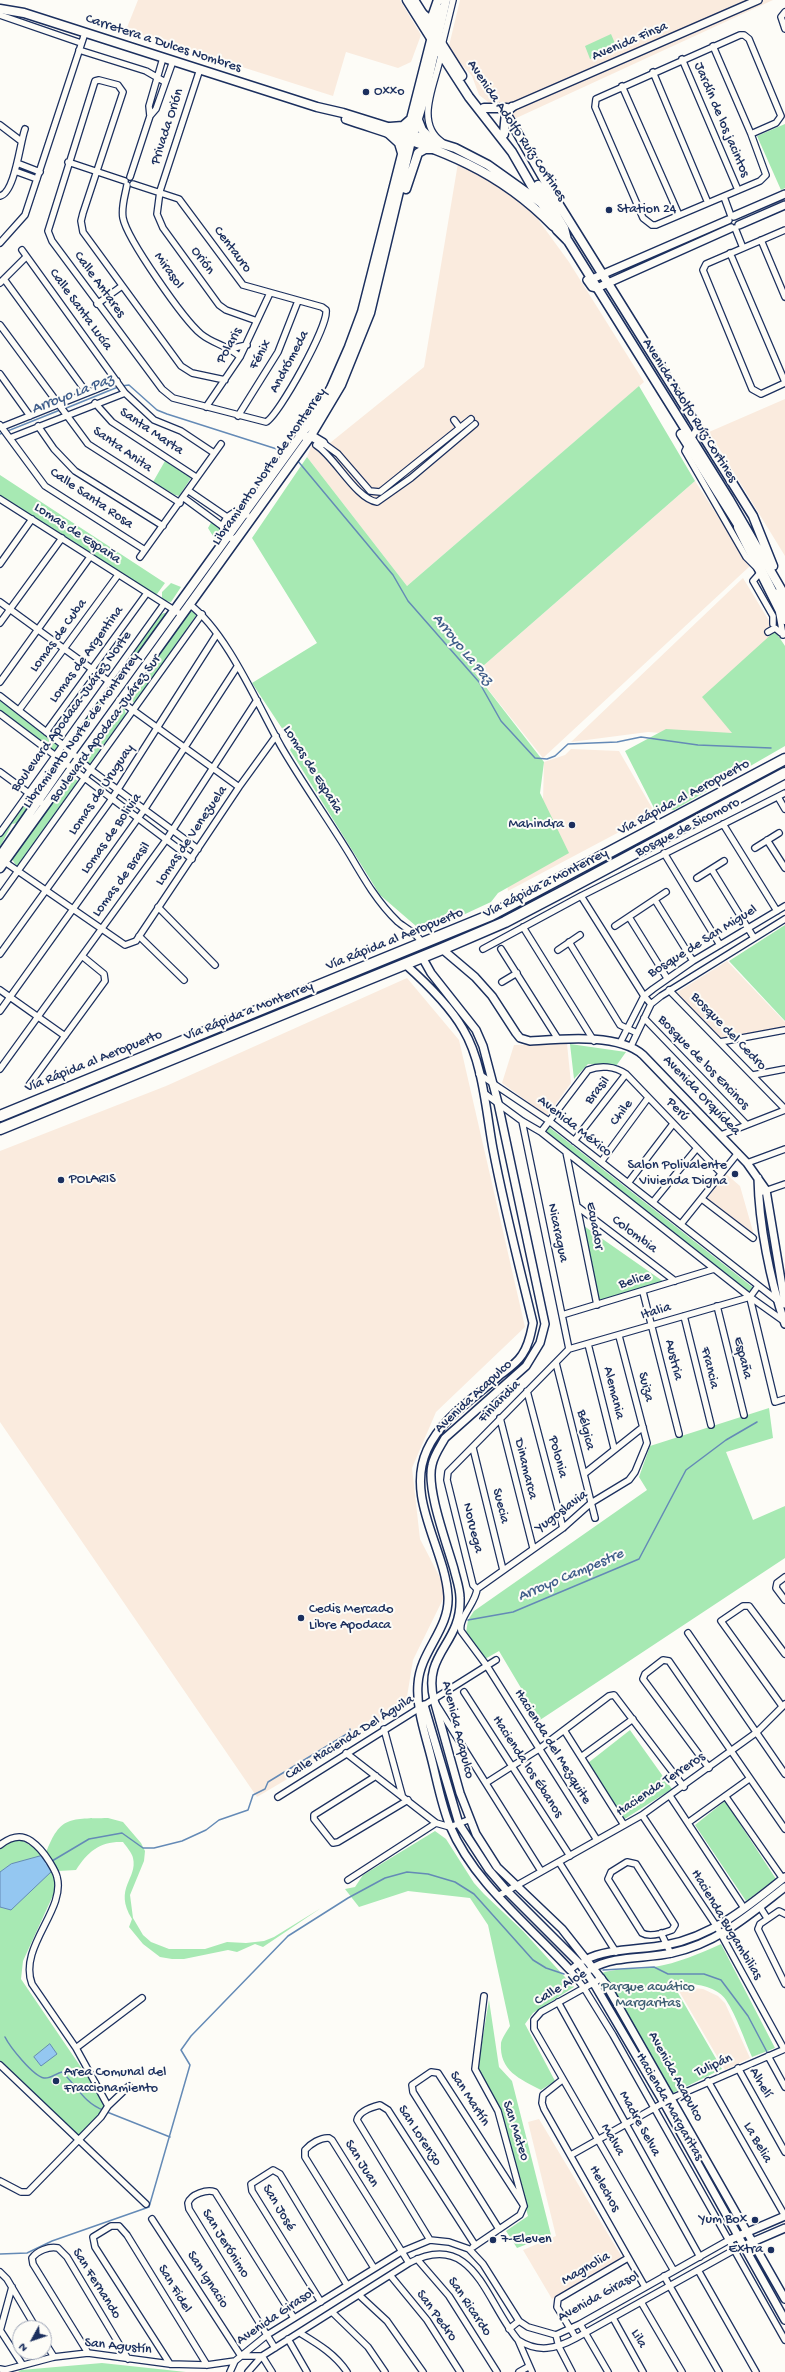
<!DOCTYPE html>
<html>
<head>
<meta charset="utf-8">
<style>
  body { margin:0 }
  #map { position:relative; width:785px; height:2372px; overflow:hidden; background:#fdfcf7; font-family:"Gochi Hand",sans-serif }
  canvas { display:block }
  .north { position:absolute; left:12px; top:2320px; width:40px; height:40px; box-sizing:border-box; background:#fdfcf7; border:1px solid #a3aaba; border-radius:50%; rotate:230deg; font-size:11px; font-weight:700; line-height:16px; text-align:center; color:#1b2f5e }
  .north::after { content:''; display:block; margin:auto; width:14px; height:18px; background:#1b2f5e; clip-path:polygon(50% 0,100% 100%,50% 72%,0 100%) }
</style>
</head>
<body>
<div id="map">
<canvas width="785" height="2372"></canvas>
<div class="north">N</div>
</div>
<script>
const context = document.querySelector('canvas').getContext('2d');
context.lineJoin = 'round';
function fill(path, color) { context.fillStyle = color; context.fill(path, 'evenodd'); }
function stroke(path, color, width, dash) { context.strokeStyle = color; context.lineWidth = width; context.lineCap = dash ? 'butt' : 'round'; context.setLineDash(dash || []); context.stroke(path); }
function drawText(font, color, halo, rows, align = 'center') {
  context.font = font + ' "Gochi Hand",sans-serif'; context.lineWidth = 4; context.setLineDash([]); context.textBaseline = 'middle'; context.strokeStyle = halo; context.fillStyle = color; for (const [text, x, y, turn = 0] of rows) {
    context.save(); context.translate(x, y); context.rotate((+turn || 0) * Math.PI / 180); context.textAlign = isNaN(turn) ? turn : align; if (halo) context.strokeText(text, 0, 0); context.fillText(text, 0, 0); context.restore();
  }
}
const built = new Path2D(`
  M138,0H400L421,35L411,62L398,68L346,52L333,96L126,30Z
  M460,0H773L512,120L479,95L472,76L448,50Z
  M458,163L502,186L537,218L569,262L644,382L407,586L307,457L313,442L320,451L424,367Z
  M785,399V556L709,432Z
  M695,481L750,566L543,758L475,673Z
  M743,578L785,647L779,742L648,732L571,742Z
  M571,749L619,751L655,813L508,891L503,862L543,800L544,762L565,755Z
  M727,961L785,1022V1029L721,1040L676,993Z
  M407,978L459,1040L525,1327L436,1412L412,1468L420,1539L447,1591L413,1660L405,1709L257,1797L0,1422V1151L166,1086Z
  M567,1044L571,1083L547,1116L502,1083L514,1045Z
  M725,1173L740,1186L754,1235L707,1199Z
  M676,1986L703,1989L718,1996L725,2003L750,2058L725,2070Z
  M539,2119L623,2259L552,2299L523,2250L556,2236L528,2122Z`);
const green = new Path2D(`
  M611,34L617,48L590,59L585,46Z
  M785,124V188L781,190L757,136Z
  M639,386L695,481L475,673L544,762L540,793L569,853L498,893L491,902L424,933L380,895L290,750L293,745L252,683L317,643L252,538L307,457L407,586Z
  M165,461L191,478L179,496L175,495L153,482Z
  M0,475L165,583L157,594L153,595L0,497Z
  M212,521L220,526L223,535L216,541L208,528Z
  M171,583L181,587L171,602L162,600V592Z
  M191,611L197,614L135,704L127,695L187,613Z
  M164,613H166L135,658C127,663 120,670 119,679L71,744L68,741L160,615Z
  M775,631L785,646V746L674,810L654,808L625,751L666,729L732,733L702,697Z
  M0,700L59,745L53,753L0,712Z
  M119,707L124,708L126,714L89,765L82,758L98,737L103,734L111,724L113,716Z
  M53,762L56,767L35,794L33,792Z
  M70,778H73L78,781L17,867L12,859Z
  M28,799L32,802L17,823L12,824L0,847V837Z
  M785,925V1021L729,961Z
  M570,1044L626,1052L616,1066L588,1064L574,1079Z
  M549,1127L755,1289L751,1294L545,1135Z
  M584,1226L664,1282L599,1302Z
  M769,1408L773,1438L726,1452L753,1520L785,1506V1558L540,1720L499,1651L485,1659L466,1633L468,1620L474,1611L647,1490L639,1477L650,1446Z
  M630,1730L672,1789L623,1820L588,1763Z
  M725,1801L776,1879L746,1901L695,1825Z
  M108,1818L123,1822L141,1843L145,1851L144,1861L130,1895L133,1918L143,1935L151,1942L169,1949H205L227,1942L246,1943L264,1941L274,1937L321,1908L263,1947L255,1944L237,1952L228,1950L184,1959H172L160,1957L143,1944L129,1927L132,1919C113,1888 138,1879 133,1858C132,1853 126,1846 123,1842C101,1841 88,1851 76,1870L58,1871L46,1853C60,1815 71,1819 108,1818Z
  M435,1831L446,1839L474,1883L484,1894L523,1931L574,1987L533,2013L525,2024L555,2081L541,2090C520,2079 499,2071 501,2043C502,2038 507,2031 510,2026L488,1925L470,1898L408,1891L359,1907L345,1889L355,1887L363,1875Z
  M12,1841H23L36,1849L54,1875L55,1891L23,1961L21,1979L106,2104L105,2109L80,2139L0,2061V1849Z
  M721,1944L775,2048L752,2057C744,2039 737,2017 726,2000C717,1986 689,1981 674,1986L722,2069L673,2093L608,1982L599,1974C617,1967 635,1970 654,1967C678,1963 699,1954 721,1944Z
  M489,2000L499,2067L512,2081L551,2235L517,2248L506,2231L528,2216L500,2111L477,2072Z
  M102,2363L186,2372H18L21,2370Z`);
const water = new Path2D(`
  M41,1856L52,1871L11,1910L0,1907V1872L11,1864Z
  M50,2044L57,2054L41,2066L34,2057Z`);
const stream = new Path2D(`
  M121,386L129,385L157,410L167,414L283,451
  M64,409L118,387
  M0,434L60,410
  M297,460L393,575L408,601L479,682L501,721L535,758L547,759L555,756L568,744L617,742L641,737L698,745L771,748
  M468,1620L513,1612L639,1559L686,1470L726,1440L757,1422
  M52,1861L89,1839L122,1833L143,1848H154L182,1841L206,1830L219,1820L248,1810L253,1795L265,1789L268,1782L350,1732V1729
  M603,1970L654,1967L668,1974H704L721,1980L748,2016L767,2052
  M5,2037C10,2047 33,2076 44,2078C51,2079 56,2073 62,2072C77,2086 84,2103 103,2110
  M107,2112L170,2137
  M0,2254L27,2253L52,2241L149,2207L190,2065L181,2050L191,2036L288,1936L348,1898L385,1878L407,1872L428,1874L455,1882L474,1894L533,1960L546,1968L564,1974`);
const minor = new Path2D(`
  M785,12L781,17L785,29
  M0,15L81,43
  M442,45L453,0
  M713,46L751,134L766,175L760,181L656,225H652L643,218L595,107L596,99L740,35H744L749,39L781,116L776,123L751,134
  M79,50L146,71L165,82
  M441,54C437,81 413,122 442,142
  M682,59L738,190
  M200,69L160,191L157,214L163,228L219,305L226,310L257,321
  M653,72L708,203
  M622,86L679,215
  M150,116L149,106L163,58
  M0,125L21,141
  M68,162L125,181
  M17,163L40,172
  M15,171L37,179
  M130,177L150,116L156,109L173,61
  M133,184L179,199L243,285L322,307L326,310C329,325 279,415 266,422L173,398L162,389L52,241L48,231L95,81L99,80L118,85L123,92L83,213L81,221L83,232L181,366L192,373L225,380
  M127,185C125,196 121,207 123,218C127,239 184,320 201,334C213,344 229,346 240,357
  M0,196C15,193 20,142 25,129
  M724,197L731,216
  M735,228L743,248
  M785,230L706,264L703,270L752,389L761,394L785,383
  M761,240L785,297
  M0,243L25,215L85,33
  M22,250L125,393L154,420L181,431L214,453
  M730,253L785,382
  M4,279L87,393
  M0,283L26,257
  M97,304L122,286
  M0,325L88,444L180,503
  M229,349L247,345
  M0,374L30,416
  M95,403L112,422L196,477
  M206,407L240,357L270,293
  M238,416L278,352L298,301
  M454,420L460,428
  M0,425L45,486L145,550
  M38,426L54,449L75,471L163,526
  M698,426L685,451L746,557L759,570L760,573L753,581L773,616V624
  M2,427L117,381
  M10,438L125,393
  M323,443L338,454L370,491L380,492L471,419
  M316,445C335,457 356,499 377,502L411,478L475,424
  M189,491L227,517
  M184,498L222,526
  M0,499L182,615
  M237,537L233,539L227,537L222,526L227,517L236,511H245L247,515
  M140,557L221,444
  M0,564L32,519
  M0,602L118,688
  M189,604C227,632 258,706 282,748C303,784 328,819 350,855C364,879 378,903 398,922C405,928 420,935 422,944
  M779,613L783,635
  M0,623L62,538
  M768,632L775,628L781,633
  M0,682L90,557
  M0,696L63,745L91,770L198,849
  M119,700L239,787
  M19,710L118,575
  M0,714L192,859
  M46,732L147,593
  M0,772L45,805
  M778,797L785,809
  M723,824L777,911
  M0,833L164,604
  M767,840L785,868
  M755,848L779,833
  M664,853L720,945
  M2,860L125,945L136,941L239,787L276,736
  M712,870L754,938
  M697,878L724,861
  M0,896L202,614
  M581,896L644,996L651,1004
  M655,900L693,961
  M158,907L215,965
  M629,917L667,978
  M615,926L666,892
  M523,927L594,1041
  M139,936L184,980
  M569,942L620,1025L637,1033
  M483,949L581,896L785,793
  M501,949L558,1039
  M558,950L580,935
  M0,954L111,800L217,634
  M502,982L517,973
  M0,990L65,1036
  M669,990L785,1109
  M0,1011L144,810L237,667
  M644,1018L745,1123
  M720,1042L785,1030
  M620,1043L644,996L653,989L693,961L785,906
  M631,1046L651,1004L661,996L785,919
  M0,1069L166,840L257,700
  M479,1074L549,1121L778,1301
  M753,1075L785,1069
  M29,1085L105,981L104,974L82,956
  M484,1093L522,1121L541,1132L750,1297L785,1322
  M522,1121L569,1349
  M541,1132L588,1070C600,1065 615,1066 626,1074L721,1173
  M721,1135L785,1110
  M574,1141L626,1074
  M566,1152L597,1305
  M601,1162L648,1098
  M747,1163L785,1149
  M628,1183L673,1124
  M762,1192L785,1184
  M702,1199L753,1238
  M653,1202L697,1148
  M578,1207L675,1281
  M681,1224L738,1153
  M643,1292L679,1434
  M750,1297L758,1286
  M750,1298L775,1402L785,1399
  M717,1306L744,1415
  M562,1315L714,1269
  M684,1316L711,1425
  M588,1344L614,1448
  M569,1349L750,1297
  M556,1363L595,1518
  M527,1391L563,1528
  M500,1418L533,1548
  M473,1448L503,1570
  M584,1474L643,1427
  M785,1577L777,1583L776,1588L785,1600
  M477,1589L563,1528L591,1503L629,1480L635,1472L647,1443L619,1336
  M477,1589C476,1603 458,1618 461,1631L487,1666L597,1840
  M477,1589L473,1585L447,1480L448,1472L569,1349
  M688,1633L785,1774
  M464,1692L570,1856
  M436,1704L541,1871
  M782,1706L721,1621L743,1606H749L785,1654
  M384,1729L402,1795
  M564,1730L624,1825
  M346,1753L436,1823L450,1827L468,1820
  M581,1757L633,1719
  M709,1768L643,1679L645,1674L663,1660L669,1661L785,1829
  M376,1776L314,1815V1819L333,1843L338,1842L408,1800
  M486,1783L539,1749L609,1696L614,1695L684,1787
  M670,1796L744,1908
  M278,1797L496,1660
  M726,1797L783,1879
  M642,1815L717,1927L784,2049
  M689,1822L749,1779
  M0,1845C9,1838 20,1833 31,1841C38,1846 44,1853 49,1861C52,1866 56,1872 57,1877C66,1910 18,1947 32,1984L76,2048L108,2106L101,2117L28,2192H21L0,2181
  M559,1862L616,1952
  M627,1862L636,1864L675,1925L672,1930C664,1933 650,1938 642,1933L608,1879L611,1872Z
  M348,1880L436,1823
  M498,1896L642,1815L757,1732L785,1704
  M760,1907L767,1918
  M785,1914L779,1911L760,1924L758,1929L785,1984
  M661,1933L671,1954
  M579,1963L570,1970L584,1988L613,2035L785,2340
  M602,1978L541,2012L534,2020V2029L674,2271
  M558,2002L700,2257
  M76,2048L142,1998
  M768,2056L785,2087
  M0,2065L146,2204
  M738,2068L785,2152
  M562,2080L543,2095L542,2103L544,2109L645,2287
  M708,2081L785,2216
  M108,2106L129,2086
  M571,2155L672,2098L785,2049
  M152,2219L241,2356H262L272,2372
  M499,2229L413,2092L412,2085L431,2072L438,2073L524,2206
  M430,2240L357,2120C359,2111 372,2107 380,2105L388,2110L475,2245
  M473,2247L520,2215L524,2206L498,2111L475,2069L484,1996
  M417,2259L449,2296L497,2372
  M374,2268L305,2157V2150C310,2144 321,2137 329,2138L332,2140L409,2263
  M698,2270L756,2372
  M0,2272L7,2279L36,2328
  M390,2275L427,2320L460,2372
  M664,2276L719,2372
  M359,2295L387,2321L423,2372
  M321,2302L252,2191L251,2184L273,2170L280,2174L347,2285
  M641,2302L682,2372
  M332,2312L368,2347L385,2372
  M613,2318L643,2372
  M580,2324L608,2372
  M509,2329L519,2321
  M0,2330L22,2364
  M0,2331L12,2287
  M300,2333C318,2344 335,2354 347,2372
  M556,2335L559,2347L572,2372
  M576,2338L557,2307L558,2299L628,2258
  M288,2339L307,2372
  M518,2340L532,2372
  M44,2341L54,2357
  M275,2348L189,2209L188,2203C191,2194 207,2189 215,2192L294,2318
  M88,2353L33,2264L32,2258C37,2251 49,2246 58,2248L67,2257L128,2359
  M170,2364L95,2247L93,2237L111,2226H119L127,2235L207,2365
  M0,2369L5,2370L54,2357L88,2353L170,2364L207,2365L235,2361
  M230,2372L235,2361L267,2335L401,2252L430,2240L449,2242L469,2249L483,2264L519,2321L528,2327L556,2335L580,2324L729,2240
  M248,2372L262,2356L409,2263C474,2229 485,2301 518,2340C538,2353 556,2349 576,2338L734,2250
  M519,2372L528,2367`);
const tertiary = new Path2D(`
  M512,107L758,0
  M734,216L785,194
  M739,225L785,205
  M587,280L592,287L597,288L731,228
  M590,284L592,279L728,220
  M442,949L475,977L492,996L516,1033L520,1038L530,1041C562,1039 618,1033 643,1055L747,1163L766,1190L785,1304
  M422,957L431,973L476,1030L483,1046L498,1103L545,1324L540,1343L526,1366L445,1438C440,1447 434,1455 432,1465C426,1489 447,1544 454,1569C456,1578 460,1588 460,1598C462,1644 422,1653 434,1700L460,1793L476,1834L497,1867L562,1929L607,1986L785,2299
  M405,964C424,981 450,1006 463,1029C483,1062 486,1111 493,1149C504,1207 519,1265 533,1323C531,1333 529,1345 522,1355C517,1363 508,1369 500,1375C475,1398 442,1417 427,1450C405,1498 445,1548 448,1596C450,1629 420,1651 418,1684C416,1709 425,1733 431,1757C437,1780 441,1804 450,1826C474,1883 529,1925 570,1970
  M758,1178C759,1225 770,1280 785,1324
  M424,1705L459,1824L489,1870L507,1891L579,1963L593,1982L664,2103L785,2320
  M585,1960C608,1948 640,1950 666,1945C713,1936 749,1906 785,1877
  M591,1969C614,1955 647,1959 672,1953C718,1943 749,1915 785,1887
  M729,2240L785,2216
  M734,2250L785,2228`);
const secondary = new Path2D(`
  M407,0L434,43
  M414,0L436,35
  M0,9L24,13L317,107L343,113L455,148L488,165L540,202
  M346,119C426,146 491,162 553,226`);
const primary = new Path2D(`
  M423,14L428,18L432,17L438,0
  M438,38L462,76
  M436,46L469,97L512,152L557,230L568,241L729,499L785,596
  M484,108H507
  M503,108L553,195L753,516L773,566
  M418,120L422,130L432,140
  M390,127L403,126L411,119
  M388,133L399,143L402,153
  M504,134L506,112L512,107
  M538,185L564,228L567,240
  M406,189L418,153L425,149H436
  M681,434L742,531
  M306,437H313L323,443
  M778,593L785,604
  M0,856L72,752L314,417L331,388L349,347L362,312L439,9
  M0,868L310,437L341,385L370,313L411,141L423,102L446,0`);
const motorway = new Path2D(`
  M739,527L785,619
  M0,1116L491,915L785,759
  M0,1129L442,949L505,922L566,890L785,773`);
const markers = [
  [366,92,4,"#1b2f5e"],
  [609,210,4,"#1b2f5e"],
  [572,825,4,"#1b2f5e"],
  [735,1174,4,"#1b2f5e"],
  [61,1180,4,"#1b2f5e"],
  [301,1618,4,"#1b2f5e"],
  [56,2081,4,"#1b2f5e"],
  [755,2220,4,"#1b2f5e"],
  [493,2240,4,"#1b2f5e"],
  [771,2250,4,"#1b2f5e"]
];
const streetNames = [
  ["Avenida Finsa",630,42,-23],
  ["Carretera a Dulces Nombres",163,44,18],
  ["Jardín de los jacintos",721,120,67],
  ["Privada Orión",168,127,-72],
  ["Avenida Adolfo Ruíz Cortines",516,131,56],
  ["Centauro",232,250,53],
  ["Orión",202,261,54],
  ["Mirasol",168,271,55],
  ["Calle Antares",99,285,54],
  ["Calle Santa Lucía",80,310,54],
  ["Polaris",230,346,-61],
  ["Fénix",261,355,-61],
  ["Andrómeda",290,362,-62],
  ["Avenida Adolfo Ruíz Cortines",689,411,58],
  ["Santa Marta",151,432,34],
  ["Santa Anita",122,450,35],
  ["Libramiento Norte de Monterrey",270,467,-55],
  ["Calle Santa Rosa",91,499,34],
  ["Lomas de España",77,534,33],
  ["Lomas de Cuba",59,636,-54],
  ["Lomas de Argentina",87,655,-54],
  ["Boulevard Apodaca-Juárez Norte",72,712,-54],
  ["Boulevard Apodaca-Juárez Sur",106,729,-54],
  ["Libramiento Norte de Monterrey",82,731,-54],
  ["Lomas de España",312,770,58],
  ["Lomas de Uruguay",102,790,-56],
  ["Vía Rápida al Aeropuerto",684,798,-28],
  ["Bosque de Sicomoro",688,828,-27],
  ["Lomas de Bolivia",112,834,-55],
  ["Lomas de Venezuela",192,836,-56],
  ["Lomas de Brasil",122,880,-54],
  ["Vía Rápida a Monterrey",546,884,-27],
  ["Vía Rápida al Aeropuerto",395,940,-22],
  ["Bosque de San Miguel",703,942,-32],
  ["Vía Rápida a Monterrey",249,1012,-22],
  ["Bosque del Cedro",728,1032,46],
  ["Vía Rápida al Aeropuerto",94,1062,-22],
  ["Bosque de los Encinos",703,1063,46],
  ["Brasil",598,1091,-52],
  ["Avenida Orquídea",701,1096,46],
  ["Perú",677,1110,46],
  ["Chile",622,1113,-53],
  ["Avenida México",574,1127,38],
  ["Ecuador",594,1226,79],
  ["Nicaragua",557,1233,78],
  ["Colombia",634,1235,37],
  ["Belice",635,1281,-17],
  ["Italia",656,1312,-17],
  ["España",742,1358,76],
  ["Austria",673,1360,76],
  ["Francia",709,1368,76],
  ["Suiza",645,1387,76],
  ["Alemania",613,1393,76],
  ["Avenida Acapulco",474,1397,-43],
  ["Finlandia",500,1402,-46],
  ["Bélgica",585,1430,76],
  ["Polonia",557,1457,75],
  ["Dinamarca",525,1469,76],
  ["Suecia",500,1506,76],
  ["Yugoslavia",562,1512,-37],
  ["Noruega",472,1528,76],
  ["Avenida Acapulco",457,1730,76],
  ["Calle Hacienda Del Águila",350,1738,-32],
  ["Hacienda del Mezquite",552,1747,58],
  ["Hacienda los Ébanos",527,1767,57],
  ["Hacienda Terreros",661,1785,-34],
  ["Hacienda Bugambilias",726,1925,59],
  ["Calle Aloe",561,1988,-31],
  ["Tulipán",714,2066,-24],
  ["Avenida Acapulco",675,2077,61],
  ["Alhelí",760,2083,60],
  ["San Martín",469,2099,57],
  ["Hacienda Margaritas",669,2107,60],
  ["Madre Selva",639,2124,61],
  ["San Mateo",515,2131,72],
  ["San Lorenzo",419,2136,57],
  ["Malva",612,2140,60],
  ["La Belia",757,2143,60],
  ["San Juan",361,2164,58],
  ["Helechos",604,2189,61],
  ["San José",278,2208,59],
  ["San Jerónimo",225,2244,58],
  ["Magnolia",586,2269,-30],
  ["San Ignacio",207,2280,57],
  ["San Fernando",96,2284,58],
  ["San Fidel",174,2289,59],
  ["Avenida Girasol",599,2297,-29],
  ["San Ricardo",469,2307,56],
  ["San Pedro",436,2316,54],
  ["Avenida Girasol",276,2317,-34],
  ["Lila",638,2339,60],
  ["San Agustín",118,2347,6]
];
const poiNames = [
  ["Oxxo",374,92],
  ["Station 24",617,210],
  ["Mahindra",564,825,"right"],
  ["Salon Polivalente",727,1166,"right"],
  ["Vivienda Digna",727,1182,"right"],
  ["POLARIS",69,1180],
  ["Cedis Mercado",309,1610],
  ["Libre Apodaca",309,1626],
  ["Area Comunal del",64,2073],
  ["Fraccionamiento",64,2089],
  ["Yum Box",747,2220,"right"],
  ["7-Eleven",501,2240],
  ["Extra",763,2250,"right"]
];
const parkNames = [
  ["Parque acuático",648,1988],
  ["Margaritas",648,2004]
];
const waterNames = [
  ["Arroyo La Paz",73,395,-21],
  ["Arroyo La Paz",462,650,51],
  ["Arroyo Campestre",571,1576,-23]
];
fill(built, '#faebde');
fill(green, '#a7e9b3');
fill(water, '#94c7f1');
stroke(water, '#648ab6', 1);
stroke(stream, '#648ab6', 1.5);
stroke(minor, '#1b2f5e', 8);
stroke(tertiary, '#1b2f5e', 10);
stroke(secondary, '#1b2f5e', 11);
stroke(primary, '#1b2f5e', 11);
stroke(motorway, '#1b2f5e', 13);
stroke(minor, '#fdfcf7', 5.5);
stroke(tertiary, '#fdfcf7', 7);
stroke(secondary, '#fdfcf7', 8);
stroke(primary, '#fdfcf7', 8);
stroke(motorway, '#fdfcf7', 10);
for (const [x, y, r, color] of markers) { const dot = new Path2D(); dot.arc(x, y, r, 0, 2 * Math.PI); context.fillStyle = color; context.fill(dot); stroke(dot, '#fdfcf7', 1.5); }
drawText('14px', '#1b2f5e', '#fdfcf7', streetNames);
drawText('14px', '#1b2f5e', '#fdfcf7', poiNames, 'left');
drawText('14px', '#3e5e73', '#fdfcf7', parkNames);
drawText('italic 15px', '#3f5d8a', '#fdfcf7', waterNames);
</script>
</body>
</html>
